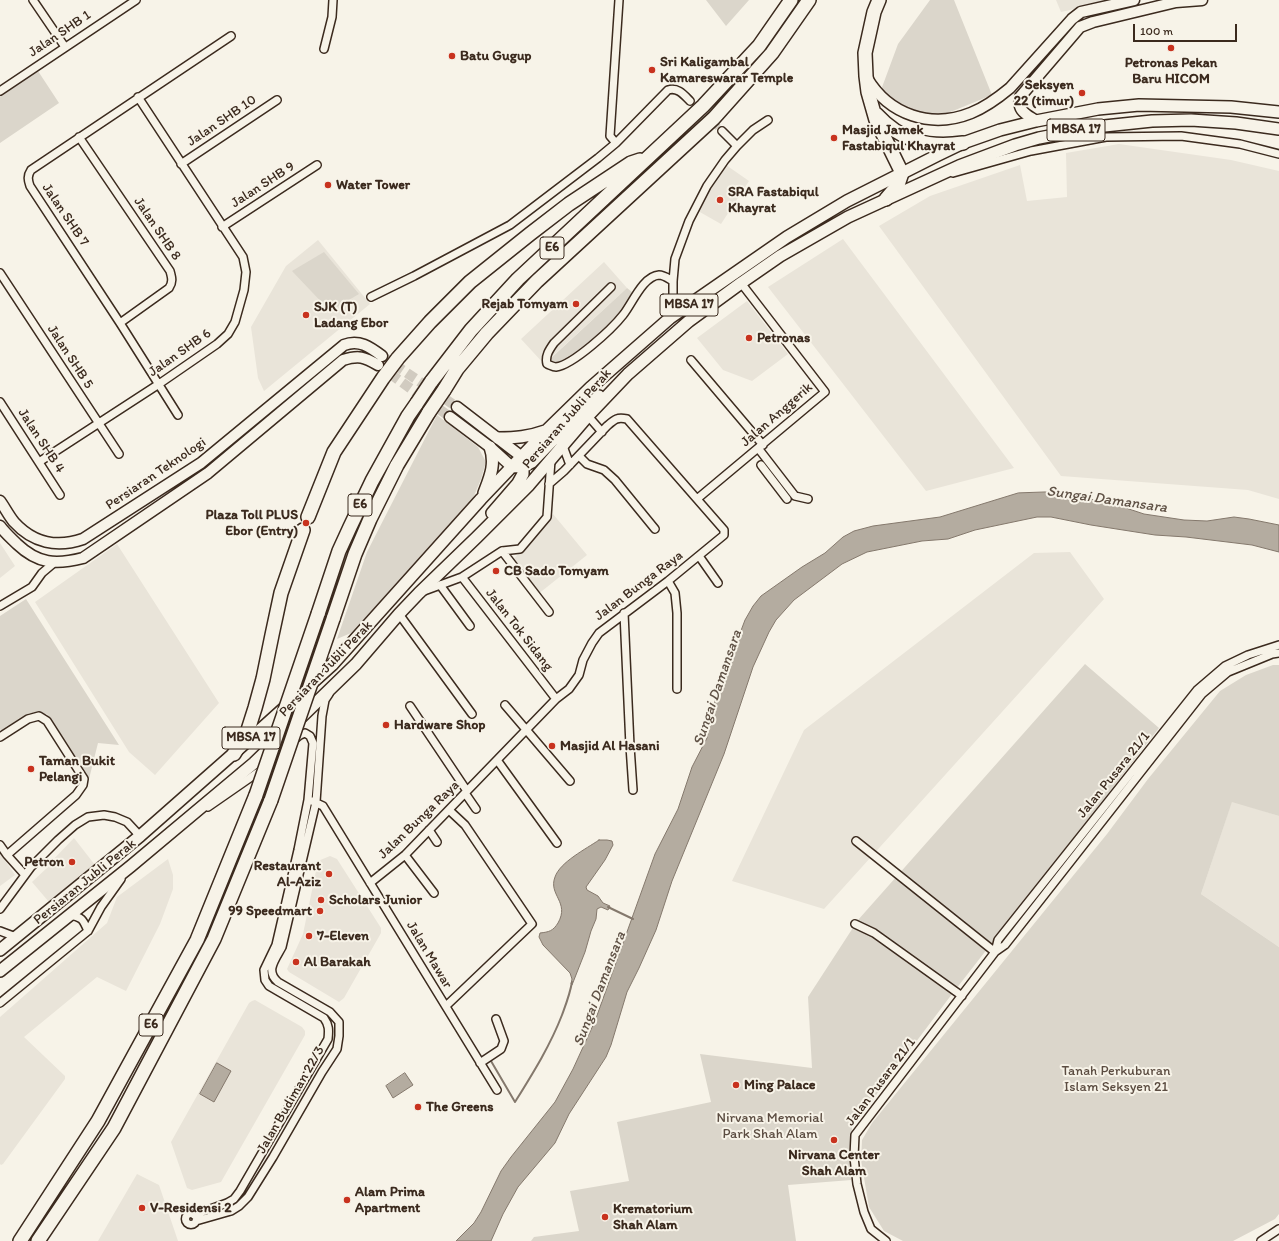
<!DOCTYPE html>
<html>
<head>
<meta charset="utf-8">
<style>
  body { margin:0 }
  #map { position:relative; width:1279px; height:1241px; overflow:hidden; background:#f7f3e8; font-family:Itim,sans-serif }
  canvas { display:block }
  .scale { position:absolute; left:1133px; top:24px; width:104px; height:18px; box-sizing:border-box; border:2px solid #3b2a1e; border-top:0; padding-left:5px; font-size:12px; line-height:14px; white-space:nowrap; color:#3b2a1e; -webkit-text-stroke:3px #f7f3e8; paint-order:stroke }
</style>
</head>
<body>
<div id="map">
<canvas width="1279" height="1241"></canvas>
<div class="scale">100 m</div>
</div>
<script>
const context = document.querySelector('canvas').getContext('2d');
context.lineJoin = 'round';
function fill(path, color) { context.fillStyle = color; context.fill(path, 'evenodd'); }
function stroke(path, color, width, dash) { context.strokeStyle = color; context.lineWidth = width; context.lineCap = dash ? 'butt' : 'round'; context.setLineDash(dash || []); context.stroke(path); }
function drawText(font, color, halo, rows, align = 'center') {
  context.font = font + ' Itim,sans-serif'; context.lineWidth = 4; context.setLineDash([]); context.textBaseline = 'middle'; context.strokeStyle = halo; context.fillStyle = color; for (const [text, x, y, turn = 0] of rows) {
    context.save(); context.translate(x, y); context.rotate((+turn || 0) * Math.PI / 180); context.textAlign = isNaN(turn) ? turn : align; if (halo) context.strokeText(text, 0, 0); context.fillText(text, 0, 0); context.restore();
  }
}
const built = new Path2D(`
  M1056,0H1116L1061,12Z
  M1119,144L1231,160L1279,171V499L1248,490L1061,476L879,226L930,196L1020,165L1027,201L1067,197L1066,153Z
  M726,165L749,181L721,224L698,211L710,188Z
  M843,239L1014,468L926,491L768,287Z
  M318,240L370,304L264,391L258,378L251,327L286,266Z
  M604,262L627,288L544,364L521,339Z
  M747,301L788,354L752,381L723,370L697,338Z
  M553,514L587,555L537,595L512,561Z
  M0,543L15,566L0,578Z
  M117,544L219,703L155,775L129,752L35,602Z
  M1070,552L1104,599L824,909L732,881L804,730L1034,553Z
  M1232,801L1279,816V947L1201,894Z
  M74,838L95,865L49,902L32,882L50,865L49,864Z
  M0,853L15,875L0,886Z
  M330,856L337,859L381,928V933L344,998L339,1002L289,972L287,969L303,934L318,861Z
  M168,859L173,875V889L160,924L126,991L97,977L24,1037L65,1076V1079L3,1164L1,1165L0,1164V1017L107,923L117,897Z
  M255,1000L302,1027L305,1031V1035L221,1182L192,1190L187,1188L171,1142L249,1003L252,1001Z
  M137,1174L159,1185L178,1241H98Z`);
const green = new Path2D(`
  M706,0H749L726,26Z
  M930,0H954L992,95L943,115L916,112L892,100L881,90L898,44Z
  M38,71L59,103L0,143V96Z
  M324,252L359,294L330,311L292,271Z
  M627,288L632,292L618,318L576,356L555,364L550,359Z
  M437,415L478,447L486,462L481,479L471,503L351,633L337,639L367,552Z
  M26,599L119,745L98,743L89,779L47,714L29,713L4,735L0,729V616Z
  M1085,664L1159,728L949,998L852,1127L851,1180L788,1185L796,1241H531L534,1237L579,1231L570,1191L629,1181L617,1122L711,1102L700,1054L812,1068L808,997L858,920Z
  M1273,665H1279V816L1232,802L1201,894L1279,947V1214L1275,1219L1233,1241H903L884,1231L869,1207L861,1160L862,1140L872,1123L1107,834L1148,779L1220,691L1246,675Z`);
const water = new Path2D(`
  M1046,492L1078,496L1120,506L1144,514L1184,520L1207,521L1234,517L1249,519L1279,525V552L1252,545L1186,537L1155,535L1091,525L1051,517H1037L975,530L948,539L922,541L867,552L842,564L794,600L776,620L769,632L753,667L724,754L672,881L656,930L639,968L627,992L611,1045L606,1057L569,1114L555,1143L518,1187L503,1214L491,1241H456L474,1223L481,1212L501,1171L511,1157L555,1102L573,1069L595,1021L655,854L678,809L692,767L707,738L712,712L717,694L745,620L753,606L761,596L802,567L825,553L843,537L854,531L873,526L940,517L1018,493Z
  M599,840H607L612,841L613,845L605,860L586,887L587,890L598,896L603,903L610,906L608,910L601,907L597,909L596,919L591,931L585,952L572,985L571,984L572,979L570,973L543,945L539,937L540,933C549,932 553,931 558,923C570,902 548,895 555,877C560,862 586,849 599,840Z
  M217,1063L231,1071L214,1102L200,1094Z
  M405,1073L413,1085L393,1098L386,1086Z`);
const stream = new Path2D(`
  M608,907L633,919
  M491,1061L515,1102C533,1073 550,1046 562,1015C566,1004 570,994 572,982`);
const streetTunnel = new Path2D(`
  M690,101L722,131`);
const secondaryTunnel = new Path2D(`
  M382,356L457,407
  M378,365L450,417`);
const street = new Path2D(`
  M33,0L65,47
  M324,49L332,17L333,0
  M0,91L136,0
  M722,131L737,146
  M79,137L170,271C172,278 173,282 169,288L120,323
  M616,143L610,136L619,0
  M181,164L277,100
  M953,173L1031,151L1106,137L1181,136L1240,144L1279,154
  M222,227L317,165
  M0,273L119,454
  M611,287L554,343C549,350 545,356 547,364C550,365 553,367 556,367C573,365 612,329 623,315C632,304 643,276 659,275C664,275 669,279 673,281
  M371,297L414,276L510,225L598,158L616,143L668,90C678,87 684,95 690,101
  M670,318L673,303V281L675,259L689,221L707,186L725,160L737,146L753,130L768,120
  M691,360L763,445
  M0,402L60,495
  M178,415L120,323L30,186C28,180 27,176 31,170L231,36
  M588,416L602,432
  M563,446L570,465
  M758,448L795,496L808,499
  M579,456L587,464L604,470L615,480L655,529
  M39,462L159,384L217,344L228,334L235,322L244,290L246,272L243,257L138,97
  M761,465L787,499
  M697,499L825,392L741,283
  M502,551L549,612
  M699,556L718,583
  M462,577L556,699
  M668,581L675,593L677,613V689
  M440,585L470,626
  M424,591L462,577L502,551L520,549L547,517L551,460
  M0,606L32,587L42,573L55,562
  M624,613L630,746L633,790
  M399,614L472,714
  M505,705L570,781
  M410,706L467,791
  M0,737L28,719L39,716L47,721L84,779L83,785L76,795L7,855
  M497,760L557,843
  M465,793L476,809
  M312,801L323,806L497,1090
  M208,807L257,773L287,746
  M429,830L437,842
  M856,841L995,952
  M0,845L7,855L25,875
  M405,855L434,893
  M370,883L405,855L556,699L569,689L579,675L583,660L592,643L599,633L668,581L724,535V530L627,419C617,417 615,419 607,426L564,471L549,484
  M0,909L31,867L58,840L75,825L88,817L104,815L115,817L127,822L140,836
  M69,915C82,917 83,919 88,931
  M855,924L874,933L962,996
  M0,931L16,937
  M995,952L998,940L1197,690L1225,666L1248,655L1279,645
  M0,1003L88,931L101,907L121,879
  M446,1006L532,924L465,825L449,810
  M480,1063L501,1049L504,1041L496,1019
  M185.5 1219a5.5 5.5 0 1 1 11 0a5.5 5.5 0 1 1-11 0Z
  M194,1215L227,1203L234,1199L240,1191L328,1039C329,1030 329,1025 324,1018L269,986L265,980L264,970L276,945L298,850L308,800L313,743L310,736L305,733L300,735L294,740
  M196,1221L231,1211L239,1206L248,1197L273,1157L322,1072L337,1049L339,1036V1022L330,1012L278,982C265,971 275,960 282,947L316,802L322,716L325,700L329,694
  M886,1241L871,1229L864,1212L857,1184L854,1157L855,1135L995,952L1005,945L1202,694L1228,672L1272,654L1279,653
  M1261,1241L1279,1229`);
const secondary = new Path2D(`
  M867,78C889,115 931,129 971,113C986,107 998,98 1010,88L1072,19L1081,12L1134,0
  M1036,121C1026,114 1017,111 1020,97L1080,27L1093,22L1176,2L1202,0
  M457,407L522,457
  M450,417L490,447L512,467
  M0,501C5,508 9,516 14,522C33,543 57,548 83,539L201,463L344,345C359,339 370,347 382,356
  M0,526C5,533 11,538 17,544C38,564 56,565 83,558L208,473L343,360C359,355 364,357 378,365`);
const primary = new Path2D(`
  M498,438C516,438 528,437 545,431
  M512,467L524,466L532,462L577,415L599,396
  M484,493C490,477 496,464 490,447
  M492,513L518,483L523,474V461
  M0,950L140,836L242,746L332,665L481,499L547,430L590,388L670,318L787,237L847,201L938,155L963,143L1000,130L1036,121L1098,109L1139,105L1231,107L1279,112
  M0,971L131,866L254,763L356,664L399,614L419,593L477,537L529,485L588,416L628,374L689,321L741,283L780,256L848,217L959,166L1015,145L1039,138L1095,127L1152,121L1191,120L1236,123L1279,129`);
const highway = new Path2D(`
  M879,0L874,12L865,53L866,76L868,92L876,120L902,173L898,185L886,199
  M876,114C901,141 927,148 963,143
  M431,382L471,330L518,279L703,106L759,46L791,0
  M444,390L457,369L487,333L537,281L714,118L772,53L809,0
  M308,517L334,452L383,378L398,358L430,322L470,282L530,234L569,204L631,163L640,160
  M318,614L339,551L350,527L372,481L408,416L417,403
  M333,619L355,554L370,519L397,465L429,412
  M234,754L248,730L255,708L263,679L272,635L281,593L303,530
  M20,1241L98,1121L197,940L256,795
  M38,1241L114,1128L214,939L271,800`);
const highwayBridge = new Path2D(`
  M417,403L431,382
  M429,412L444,390
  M256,795L318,614
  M271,800L333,619`);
const markers = [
  [1171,48,4,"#c8321e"],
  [452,56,4,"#c8321e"],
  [652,70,4,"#c8321e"],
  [1082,93,4,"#c8321e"],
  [834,138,4,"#c8321e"],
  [328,185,4,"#c8321e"],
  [720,200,4,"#c8321e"],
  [576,304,4,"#c8321e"],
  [306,315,4,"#c8321e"],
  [749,338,4,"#c8321e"],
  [306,523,4,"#c8321e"],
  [496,571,4,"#c8321e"],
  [386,725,4,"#c8321e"],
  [552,746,4,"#c8321e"],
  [31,769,4,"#c8321e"],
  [72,862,4,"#c8321e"],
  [329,874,4,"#c8321e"],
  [321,900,4,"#c8321e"],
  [320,911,4,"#c8321e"],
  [309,936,4,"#c8321e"],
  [296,962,4,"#c8321e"],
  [736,1085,4,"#c8321e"],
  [418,1107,4,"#c8321e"],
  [834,1140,4,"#c8321e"],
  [347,1200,4,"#c8321e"],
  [142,1208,4,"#c8321e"],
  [605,1217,4,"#c8321e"]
];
const shields = [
  [1076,130,58],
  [552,248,24],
  [689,305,58],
  [360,505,24],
  [251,738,58],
  [151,1025,24]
];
const shieldNames = [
  ["MBSA 17",1076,130],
  ["E6",552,248],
  ["MBSA 17",689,305],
  ["E6",360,505],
  ["MBSA 17",251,738],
  ["E6",151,1025]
];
const streetNames = [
  ["Jalan SHB 1",60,34,-34],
  ["Jalan SHB 10",222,121,-34],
  ["Jalan SHB 9",263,185,-33],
  ["Jalan SHB 7",65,215,56],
  ["Jalan SHB 8",157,229,56],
  ["Jalan SHB 6",180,353,-35],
  ["Jalan SHB 5",70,357,57],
  ["Jalan Anggerik",777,415,-41],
  ["Persiaran Jubli Perak",567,419,-49],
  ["Jalan SHB 4",41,441,57],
  ["Persiaran Teknologi",156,474,-34],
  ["Jalan Bunga Raya",639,586,-37],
  ["Jalan Tok Sidang",519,630,52],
  ["Persiaran Jubli Perak",326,669,-46],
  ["Jalan Pusara 21/1",1114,775,-51],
  ["Jalan Bunga Raya",419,820,-44],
  ["Persiaran Jubli Perak",85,882,-39],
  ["Jalan Mawar",429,955,59],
  ["Jalan Pusara 21/1",881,1082,-53],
  ["Jalan Budiman 22/3",291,1100,-60]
];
const poiNames = [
  ["Batu Gugup",460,56],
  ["Sri Kaligambal",660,62],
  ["Kamareswarar Temple",660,78],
  ["Petronas Pekan",1171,63,"center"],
  ["Baru HICOM",1171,79,"center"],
  ["Seksyen",1074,85,"right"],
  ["22 (timur)",1074,101,"right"],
  ["Masjid Jamek",842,130],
  ["Fastabiqul Khayrat",842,146],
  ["Water Tower",336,185],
  ["SRA Fastabiqul",728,192],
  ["Khayrat",728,208],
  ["Rejab Tomyam",568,304,"right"],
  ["SJK (T)",314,307],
  ["Ladang Ebor",314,323],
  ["Petronas",757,338],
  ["Plaza Toll PLUS",298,515,"right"],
  ["Ebor (Entry)",298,531,"right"],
  ["CB Sado Tomyam",504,571],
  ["Hardware Shop",394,725],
  ["Masjid Al Hasani",560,746],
  ["Taman Bukit",39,761],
  ["Pelangi",39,777],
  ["Petron",64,862,"right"],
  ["Restaurant",321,866,"right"],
  ["Al-Aziz",321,882,"right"],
  ["Scholars Junior",329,900],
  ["99 Speedmart",312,911,"right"],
  ["7-Eleven",317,936],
  ["Al Barakah",304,962],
  ["Ming Palace",744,1085],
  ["The Greens",426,1107],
  ["Nirvana Center",834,1155,"center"],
  ["Shah Alam",834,1171,"center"],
  ["Alam Prima",355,1192],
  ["Apartment",355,1208],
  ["V-Residensi 2",150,1208],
  ["Krematorium",613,1209],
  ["Shah Alam",613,1225]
];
const parkNames = [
  ["Tanah Perkuburan",1116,1071],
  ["Islam Seksyen 21",1116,1087],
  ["Nirvana Memorial",770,1118],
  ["Park Shah Alam",770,1134]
];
const waterNames = [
  ["Sungai Damansara",1107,500,8],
  ["Sungai Damansara",718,688,-71],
  ["Sungai Damansara",600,989,-69]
];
fill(built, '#e9e4d9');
fill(green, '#dbd6cb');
fill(water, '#b4aca0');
stroke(water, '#84786c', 1);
stroke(stream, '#84786c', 2);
stroke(streetTunnel, '#d1cbc0', 7, [7, 3.5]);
stroke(secondaryTunnel, '#d1cbc0', 10, [10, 5]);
stroke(street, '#3b2a1e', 10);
stroke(secondary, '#3b2a1e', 13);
stroke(primary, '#3b2a1e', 14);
stroke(highway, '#3b2a1e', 16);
stroke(street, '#f7f3e8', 7);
stroke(secondary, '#f7f3e8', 10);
stroke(primary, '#f7f3e8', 11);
stroke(highway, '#f7f3e8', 13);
stroke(highwayBridge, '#3b2a1e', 16, []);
stroke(highwayBridge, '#f7f3e8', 13);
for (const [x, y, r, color] of markers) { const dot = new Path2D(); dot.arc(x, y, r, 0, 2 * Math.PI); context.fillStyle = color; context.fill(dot); stroke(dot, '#f7f3e8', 1.5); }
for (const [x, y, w] of shields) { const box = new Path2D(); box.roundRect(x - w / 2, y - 11, w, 22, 3); context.fillStyle = '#f7f3e8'; context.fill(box); stroke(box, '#3b2a1e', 1); }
drawText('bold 13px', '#3b2a1e', null, shieldNames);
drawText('14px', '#3b2a1e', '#f7f3e8', streetNames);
drawText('bold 14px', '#3b2a1e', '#f7f3e8', poiNames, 'left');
drawText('14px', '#5b4c41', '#f7f3e8', parkNames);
drawText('italic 15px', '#5f5145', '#f7f3e8', waterNames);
</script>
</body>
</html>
